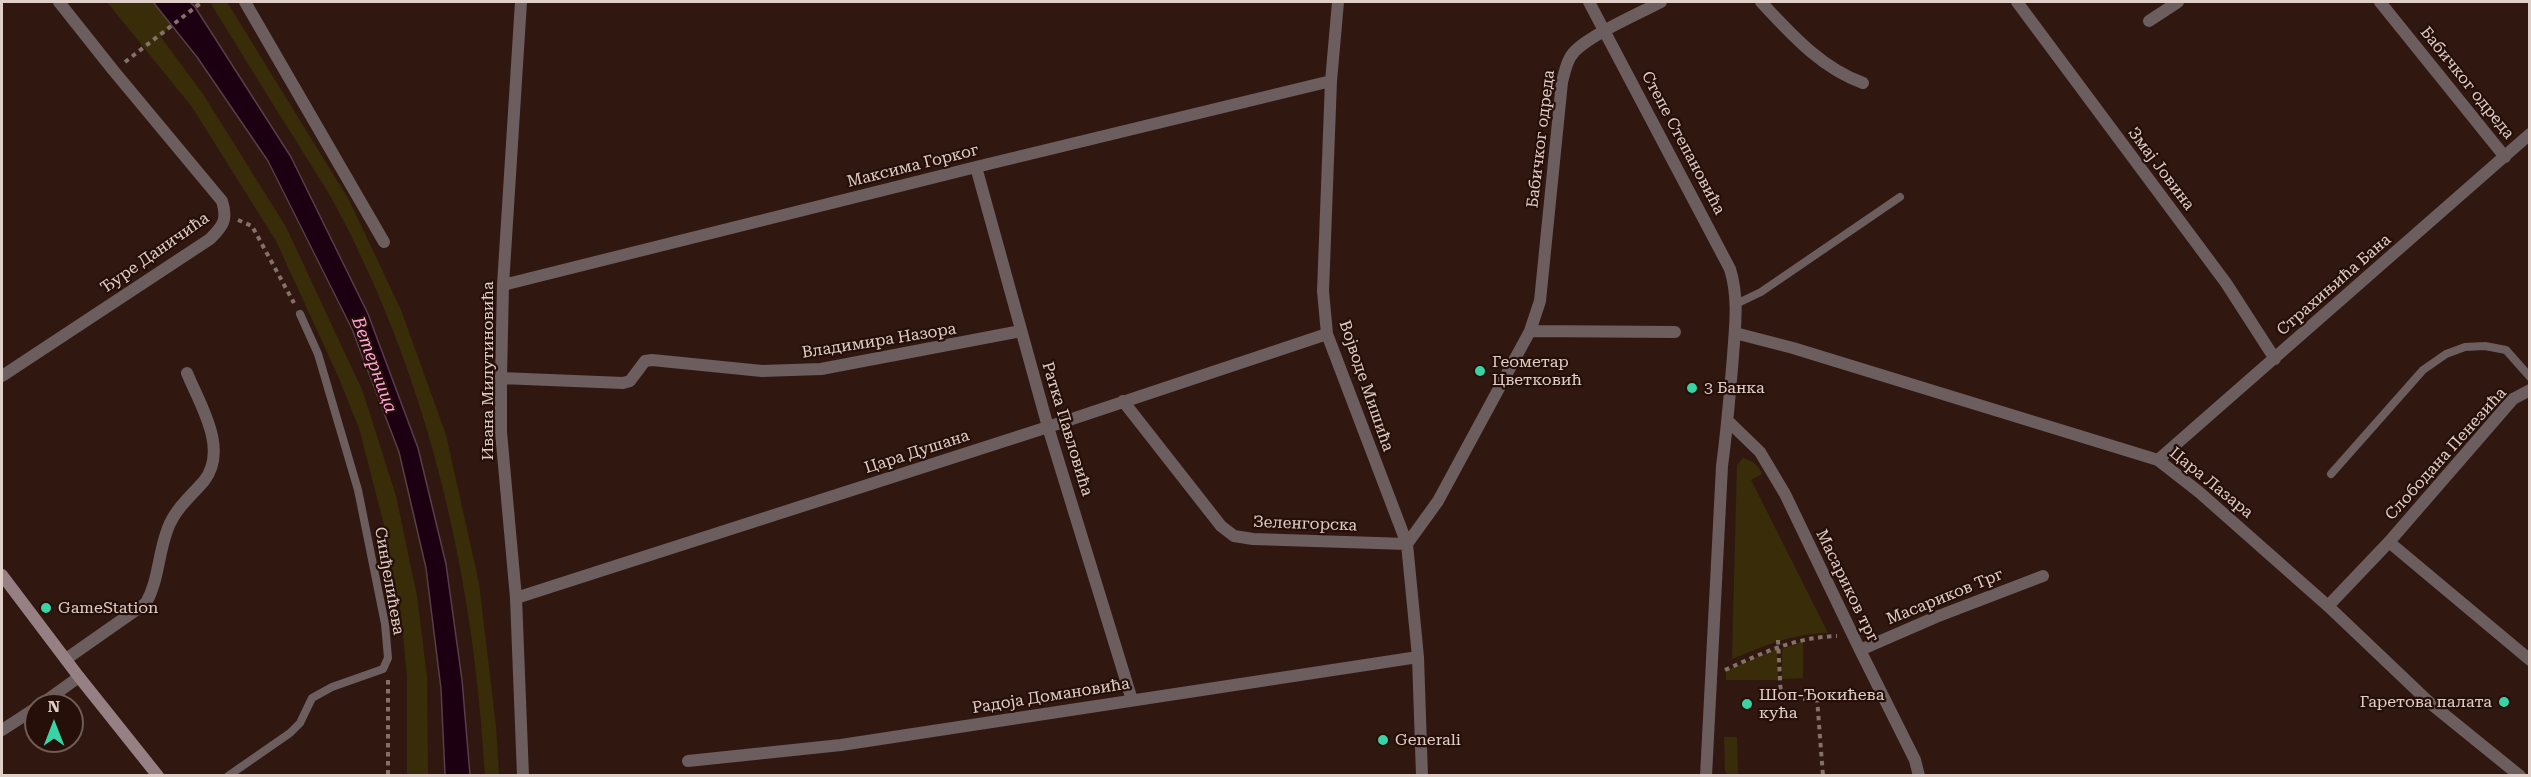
<!DOCTYPE html>
<html>
<head>
<meta charset="utf-8">
<style>
  body { margin:0 }
  #map { position:relative; width:2531px; height:777px; overflow:hidden; background:#301811; font-family:"Roboto Serif",serif }
  canvas { display:block }
  .frame { position:absolute; inset:0; border:3px solid #e0cec9; pointer-events:none }
  .north { position:absolute; left:24px; top:693px; width:60px; height:60px; box-sizing:border-box; background:#260f08; border:2px solid #705b55; border-radius:50%; rotate:0deg; font-size:16px; font-weight:700; line-height:24px; text-align:center; color:#e0cec9 }
  .north::after { content:''; display:block; margin:auto; width:21px; height:27px; background:#38d4a6; clip-path:polygon(50% 0,100% 100%,50% 72%,0 100%) }
</style>
</head>
<body>
<div id="map">
<canvas width="2531" height="777"></canvas>
<div class="frame"></div>
<div class="north">N</div>
</div>
<script>
const context = document.querySelector('canvas').getContext('2d');
context.lineJoin = 'round';
function fill(path, color) { context.fillStyle = color; context.fill(path, 'evenodd'); }
function stroke(path, color, width, dash) { context.strokeStyle = color; context.lineWidth = width; context.lineCap = dash ? 'butt' : 'round'; context.setLineDash(dash || []); context.stroke(path); }
function drawText(font, color, halo, rows, align = 'center') {
  context.font = font + ' "Roboto Serif",serif'; context.lineWidth = 4.5; context.setLineDash([]); context.textBaseline = 'middle'; context.strokeStyle = halo; context.fillStyle = color; for (const [text, x, y, turn = 0] of rows) {
    context.save(); context.translate(x, y); context.rotate((+turn || 0) * Math.PI / 180); context.textAlign = isNaN(turn) ? turn : align; if (halo) context.strokeText(text, 0, 0); context.fillText(text, 0, 0); context.restore();
  }
}
const green = new Path2D(`
  M107,2H202L160,36L203,94L286,227L363,392L396,496L417,596L427,677L428,775H407V677L401,613L383,521L359,428L338,376L276,241L192,107Z
  M210,2H227L349,200L401,310L446,435L479,583L496,727L499,775H485C474,580 431,388 340,214C328,190 312,167 298,144C268,97 239,49 210,2Z
  M1743,458C1753,461 1758,465 1762,474L1751,480L1828,633C1791,634 1766,645 1732,659L1737,465Z
  M1803,641V678L1782,679V649Z
  M1777,648L1778,680H1726V671Z
  M1724,737H1737L1738,775H1741H1729L1725,771Z`);
const water = new Path2D(`
  M153,2H190L195,7L291,157L368,314L418,448L446,564L462,680L470,775H445L441,689L426,568L399,452L352,329L268,161L197,57Z`);
const path = new Path2D(`
  M125,62L202,2
  M238,220L252,226L294,303
  M1778,640L1781,699L1868,698
  M1725,670C1765,652 1792,638 1837,636
  M388,680V776
  M1817,698L1823,776`);
const lane = new Path2D(`
  M1736,304L1761,292L1900,197
  M2331,474L2423,370L2446,354L2465,347L2485,346L2506,350L2530,377
  M228,776L290,733L300,723L312,698L332,687L383,669L388,658L385,624L358,490L318,354L300,314`);
const street = new Path2D(`
  M245,2L384,242
  M521,2L503,285L501,378V432L516,598L523,776
  M1338,2L1331,81L1323,291L1327,334L1407,544L1418,657L1422,776
  M1589,2L1730,269C1739,298 1735,327 1733,356C1730,393 1727,429 1722,466L1706,776
  M1761,2C1791,34 1821,68 1863,83
  M2017,2L2226,283L2275,359
  M2380,2L2505,157
  M2149,21L2178,2
  M976,167L1048,427L1132,700
  M503,285L976,167L1331,81
  M1530,331L1675,332
  M1735,333L1793,348L2158,460L2199,492L2328,606L2430,703L2520,776
  M2,376L210,239C223,226 228,220 222,201L113,70L59,2
  M501,378L623,383L630,381L645,361L652,360L762,371L821,369L1021,331
  M1123,401L1221,526L1234,536L1253,539L1407,544
  M1728,421L1760,452L1785,494L1860,650L1915,760L1919,776
  M2158,460L2530,134
  M2389,542L2530,660
  M1407,544L1438,501L1530,331L1540,301L1562,82C1565,71 1567,59 1575,51C1592,34 1638,14 1661,2
  M516,598L1048,427L1327,334
  M2328,606L2389,542L2513,399L2530,390
  M1860,650L1936,617L2043,576
  M66,659L146,603C159,580 158,553 168,528C175,509 191,496 204,481C229,449 200,405 187,373
  M40,705L79,677
  M2,730L36,708
  M688,761L841,745L1418,657`);
const secondary = new Path2D(`
  M2,575L79,677L158,776`);
const markers = [
  [1480,371,6,"#38d4a6"],
  [1692,388,6,"#38d4a6"],
  [46,608,6,"#38d4a6"],
  [2504,702,6,"#38d4a6"],
  [1747,704,6,"#38d4a6"],
  [1383,740,6,"#38d4a6"]
];
const streetNames = [
  ["Бабичког одреда",2467,83,51],
  ["Бабичког одреда",1541,139,-83],
  ["Степе Степановића",1683,143,62],
  ["Максима Горког",913,166,-14],
  ["Змај Јовина",2161,169,53],
  ["Ђуре Даничића",155,253,-35],
  ["Страхињића Бана",2334,285,-41],
  ["Владимира Назора",879,341,-9],
  ["Ивана Милутиновића",488,371,-90],
  ["Војводе Мишића",1366,386,71],
  ["Ратка Павловића",1067,429,73],
  ["Цара Душана",917,452,-18],
  ["Слободана Пенезића",2446,454,-48],
  ["Цара Лазара",2211,483,39],
  ["Зеленгорска",1305,524,2],
  ["Синђелићева",389,581,80],
  ["Масариков трг",1847,586,64],
  ["Масариков Трг",1945,597,-22],
  ["Радоја Домановића",1051,696,-9]
];
const poiNames = [
  ["Геометар",1492,362],
  ["Цветковић",1492,380],
  ["3 Банка",1704,388],
  ["GameStation",58,608],
  ["Шоп-Ђокићева",1759,695],
  ["кућа",1759,713],
  ["Гаретова палата",2492,702,"right"],
  ["Generali",1395,740]
];
const waterNames = [
  ["Ветерница",374,365,70]
];
fill(green, '#392d09');
fill(water, '#1c0011');
stroke(water, '#573e48', 1.5);
stroke(path, '#85706a', 4, [4.5, 4.5]);
stroke(lane, '#6c5d5f', 8);
stroke(street, '#6c5d5f', 12);
stroke(secondary, '#978083', 12);
for (const [x, y, r, color] of markers) { const dot = new Path2D(); dot.arc(x, y, r, 0, 2 * Math.PI); context.fillStyle = color; context.fill(dot); stroke(dot, '#260f08', 2); }
drawText('16px', '#e0cec9', '#260f08', streetNames);
drawText('16px', '#e0cec9', '#260f08', poiNames, 'left');
drawText('italic 18px', '#ffa6d8', '#260f08', waterNames);
</script>
</body>
</html>
